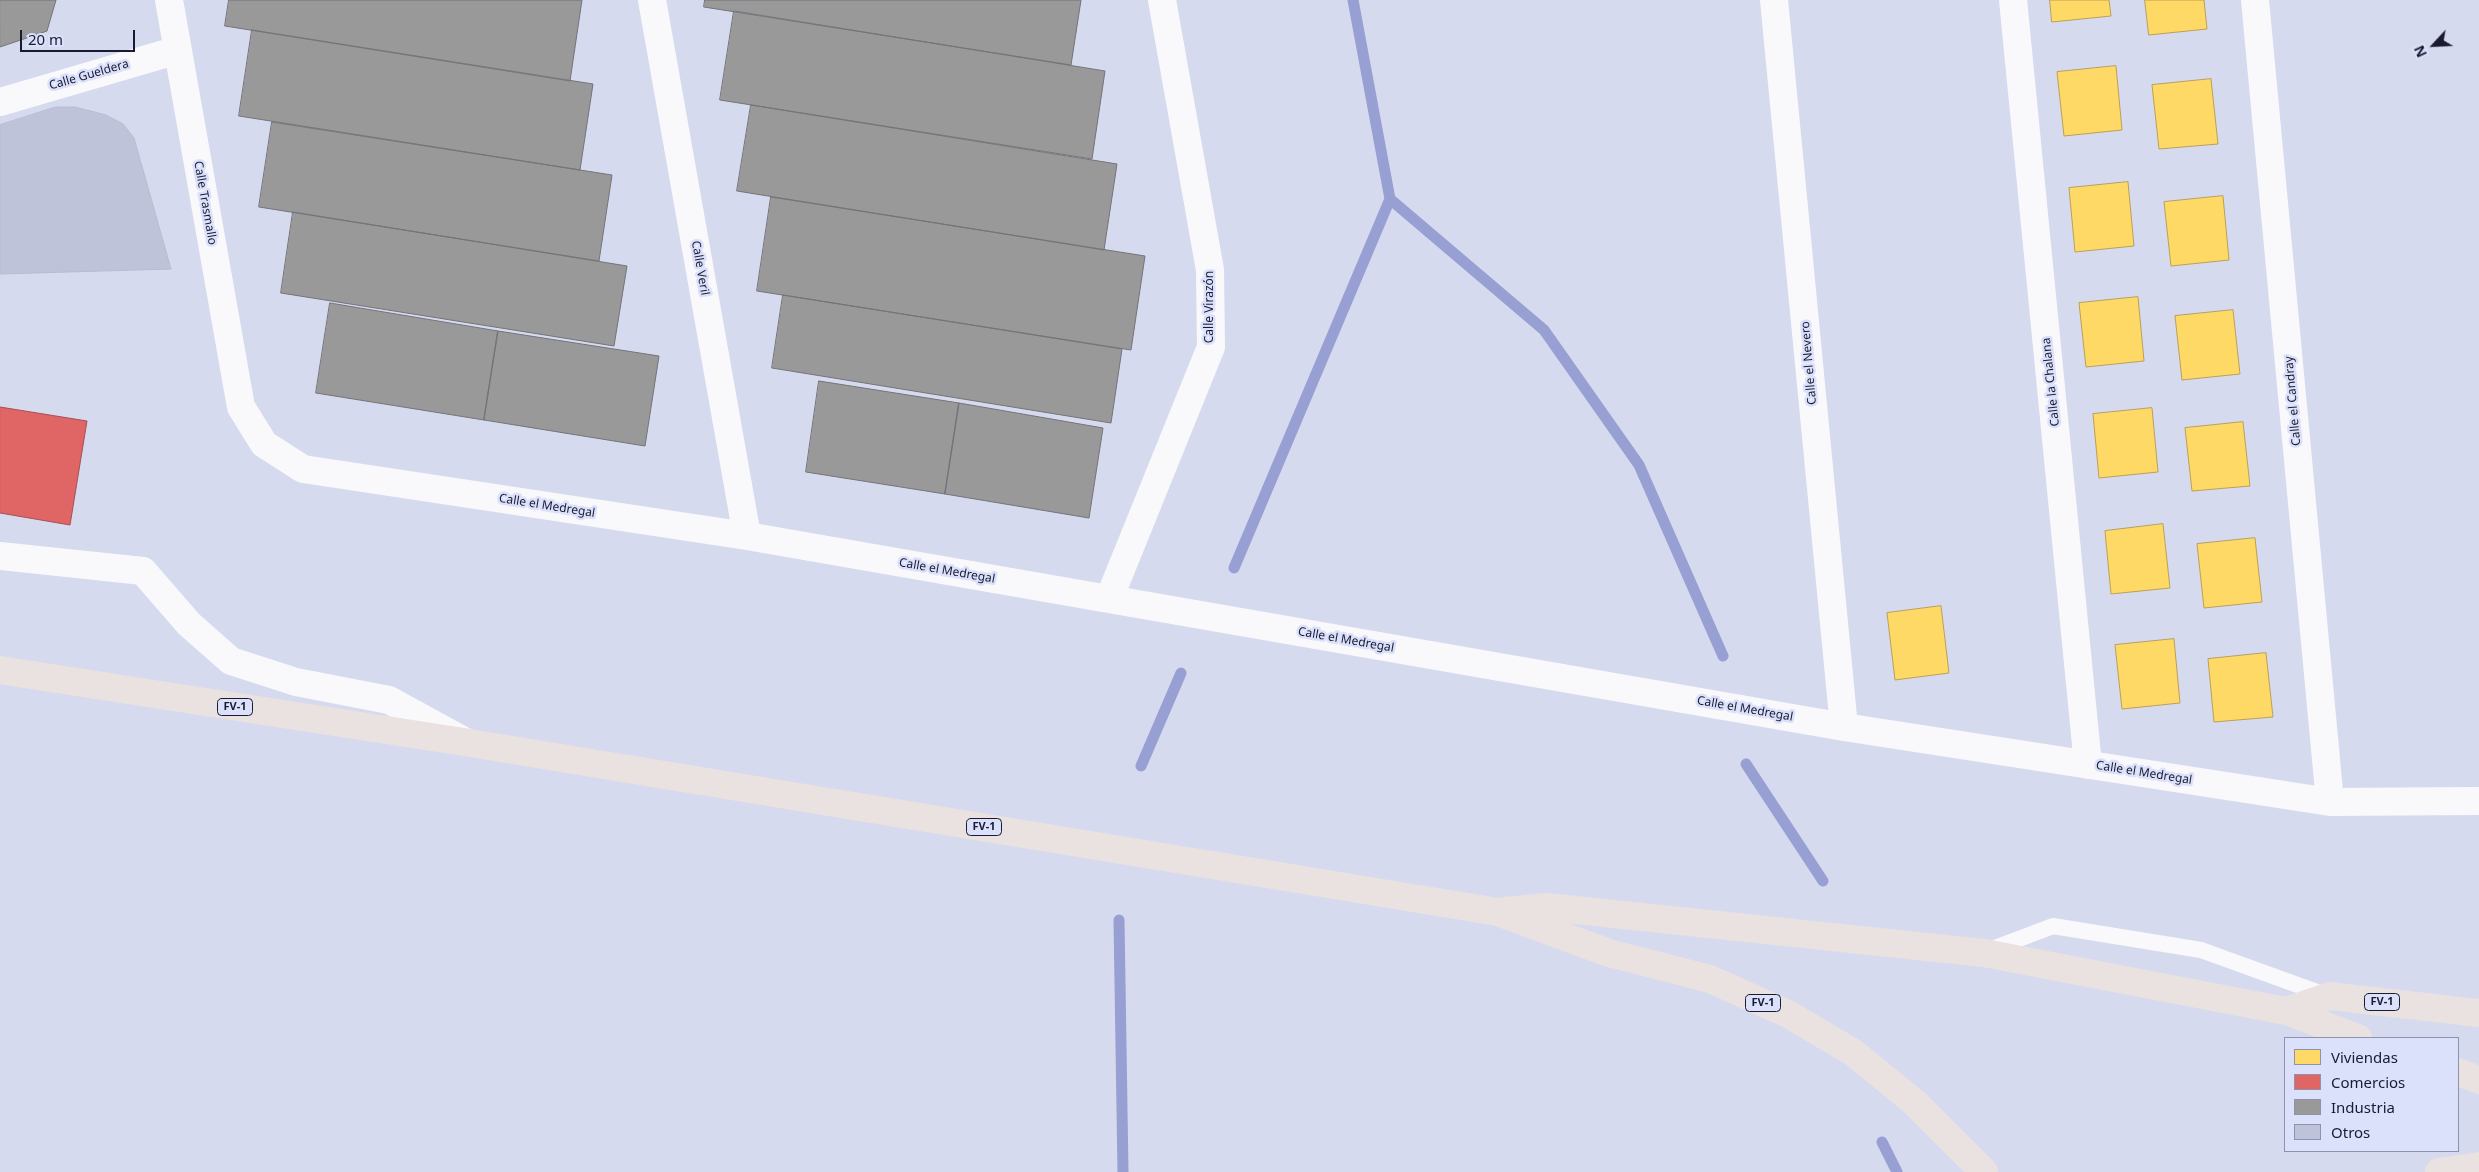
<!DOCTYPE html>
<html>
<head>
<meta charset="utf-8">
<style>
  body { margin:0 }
  #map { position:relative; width:2479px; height:1172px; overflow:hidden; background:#d6daee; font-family:"Noto Sans",sans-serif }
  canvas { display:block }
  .legend { position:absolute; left:2284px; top:1037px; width:175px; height:115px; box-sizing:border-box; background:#dce1fb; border:1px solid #8e92ab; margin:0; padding:6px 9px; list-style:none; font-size:15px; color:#191b32 }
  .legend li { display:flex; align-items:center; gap:10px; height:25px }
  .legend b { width:25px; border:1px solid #8e92ab }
  .north { position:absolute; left:2409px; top:20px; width:50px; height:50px; -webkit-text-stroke:4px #dce1fb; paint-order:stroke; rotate:245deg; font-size:14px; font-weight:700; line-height:20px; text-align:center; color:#191b32 }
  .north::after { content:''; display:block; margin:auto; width:18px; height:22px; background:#191b32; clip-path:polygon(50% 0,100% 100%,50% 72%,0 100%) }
  .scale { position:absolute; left:20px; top:30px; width:115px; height:22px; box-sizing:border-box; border:2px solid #191b32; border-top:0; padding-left:6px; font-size:15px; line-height:18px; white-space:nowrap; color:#191b32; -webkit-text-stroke:4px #dce1fb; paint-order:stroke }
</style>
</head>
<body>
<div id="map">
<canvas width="2479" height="1172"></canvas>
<ul class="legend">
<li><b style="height:14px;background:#ffd966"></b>Viviendas</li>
<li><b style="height:14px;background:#e06666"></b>Comercios</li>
<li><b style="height:14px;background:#999"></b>Industria</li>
<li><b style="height:14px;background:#bfc3d9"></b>Otros</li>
</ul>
<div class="north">N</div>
<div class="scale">20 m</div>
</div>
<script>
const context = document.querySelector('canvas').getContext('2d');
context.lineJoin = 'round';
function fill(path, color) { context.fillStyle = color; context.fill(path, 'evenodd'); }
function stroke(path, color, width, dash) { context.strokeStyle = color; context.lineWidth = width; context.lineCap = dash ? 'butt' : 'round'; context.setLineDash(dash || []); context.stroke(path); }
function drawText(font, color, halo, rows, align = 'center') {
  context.font = font + ' "Noto Sans",sans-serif'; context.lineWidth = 5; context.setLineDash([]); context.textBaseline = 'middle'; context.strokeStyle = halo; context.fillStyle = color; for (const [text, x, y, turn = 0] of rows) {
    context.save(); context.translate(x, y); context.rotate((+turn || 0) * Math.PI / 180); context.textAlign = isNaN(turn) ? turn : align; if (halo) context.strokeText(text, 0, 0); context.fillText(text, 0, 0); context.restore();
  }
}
const homes = new Path2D(`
  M2050,0H2109L2111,16L2052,22Z
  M2145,0H2204L2207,29L2149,35Z
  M2116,66L2122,130L2064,136L2057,72Z
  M2211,79L2218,144L2159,149L2152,85Z
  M2128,182L2134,246L2075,252L2069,188Z
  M2223,196L2229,260L2171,266L2164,202Z
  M2138,297L2144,361L2086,367L2079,303Z
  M2233,310L2240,374L2182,380L2175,316Z
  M2152,408L2158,472L2099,478L2093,414Z
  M2243,422L2250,486L2192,491L2185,428Z
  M2163,524L2170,588L2111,594L2105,531Z
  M2255,538L2262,602L2204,608L2197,544Z
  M1941,606L1949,673L1895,680L1887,613Z
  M2174,639L2180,703L2122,709L2115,645Z
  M2266,653L2273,717L2214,722L2208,659Z`);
const shops = new Path2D(`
  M0,407L87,421L70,525L0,513Z`);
const industry = new Path2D(`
  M0,0H56L47,31L0,47Z
  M229,0H582L570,81L225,26Z
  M705,0H1081L1071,65L704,7Z
  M734,11L1105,71L1092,159L720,100Z
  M252,30L593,84L580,170L239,116Z
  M751,105L1117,164L1104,250L737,191Z
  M272,122L612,175L599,261L259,207Z
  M771,197L1145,256L1131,350L757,291Z
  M293,212L627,266L614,346L281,293Z
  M783,295L1122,349L1111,423L772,368Z
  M330,303L498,331L484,420L316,393Z
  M498,331L659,356L645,446L484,420Z
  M819,381L959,403L945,494L806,472Z
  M959,403L1103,428L1089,518L945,494Z`);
const stream = new Path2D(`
  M1390,199L1544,330L1639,465L1723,656
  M1234,568L1390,199L1353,0
  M1746,764L1823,881
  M1141,766L1181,673
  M1119,920L1123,1172
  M1882,1142L1897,1172`);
const building = new Path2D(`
  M56,107H75L106,115L123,124L134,138L171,269L0,274V125Z`);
const service = new Path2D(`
  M1987,951L2053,926L2201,950L2328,996`);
const minor = new Path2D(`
  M169,0L241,407L264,444L303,469L747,536L1844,727L2330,802L2479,801
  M652,0L747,536
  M1774,0L1844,727
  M2013,0L2088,765
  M2255,0L2330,802
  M0,102L178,50
  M0,556L143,571L189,624L231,661L296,682L389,700L464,741
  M1109,599L1211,347L1210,270L1162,0`);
const trunk = new Path2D(`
  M0,670L470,743L1498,912L1609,953L1710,979L1788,1014L1854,1053L1915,1103L1984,1172
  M1505,911L1547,907L1984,953L2286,1011L2358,1038
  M2286,1011L2330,996L2479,1013
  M2458,1072L2479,1080
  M2439,1172L2479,1166`);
const shields = [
  [235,707,35],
  [984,827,35],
  [2382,1002,35],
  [1763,1003,35]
];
const shieldNames = [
  ["FV-1",235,707],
  ["FV-1",984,827],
  ["FV-1",2382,1002],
  ["FV-1",1763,1003]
];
const streetNames = [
  ["Calle Gueldera",89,75,-16],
  ["Calle Trasmallo",205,203,80],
  ["Calle Veril",700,268,80],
  ["Calle Virazón",1210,307,-90],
  ["Calle el Nevero",1809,363,-95],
  ["Calle la Chalana",2051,382,-96],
  ["Calle el Candray",2293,401,-95],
  ["Calle el Medregal",547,506,9],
  ["Calle el Medregal",947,571,10],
  ["Calle el Medregal",1346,640,10],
  ["Calle el Medregal",1745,709,10],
  ["Calle el Medregal",2144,773,9]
];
fill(homes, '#ffd966');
stroke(homes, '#baa056', 1);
fill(shops, '#e06666');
stroke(shops, '#a45056', 1);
fill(industry, '#999');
stroke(industry, '#73737a', 1);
stroke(stream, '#989fd2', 11);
fill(building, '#bfc3d9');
stroke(building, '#b8bcd0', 1);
stroke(service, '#f9f9fc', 16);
stroke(minor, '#f9f9fc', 28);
stroke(trunk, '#eae1e1', 28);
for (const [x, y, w] of shields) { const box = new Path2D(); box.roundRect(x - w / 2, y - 8.5, w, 17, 4); context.fillStyle = '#dce1fb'; context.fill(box); stroke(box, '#191b32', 1); }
drawText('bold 11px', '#191b32', null, shieldNames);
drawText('12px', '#191b32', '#dce1fb', streetNames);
</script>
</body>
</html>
